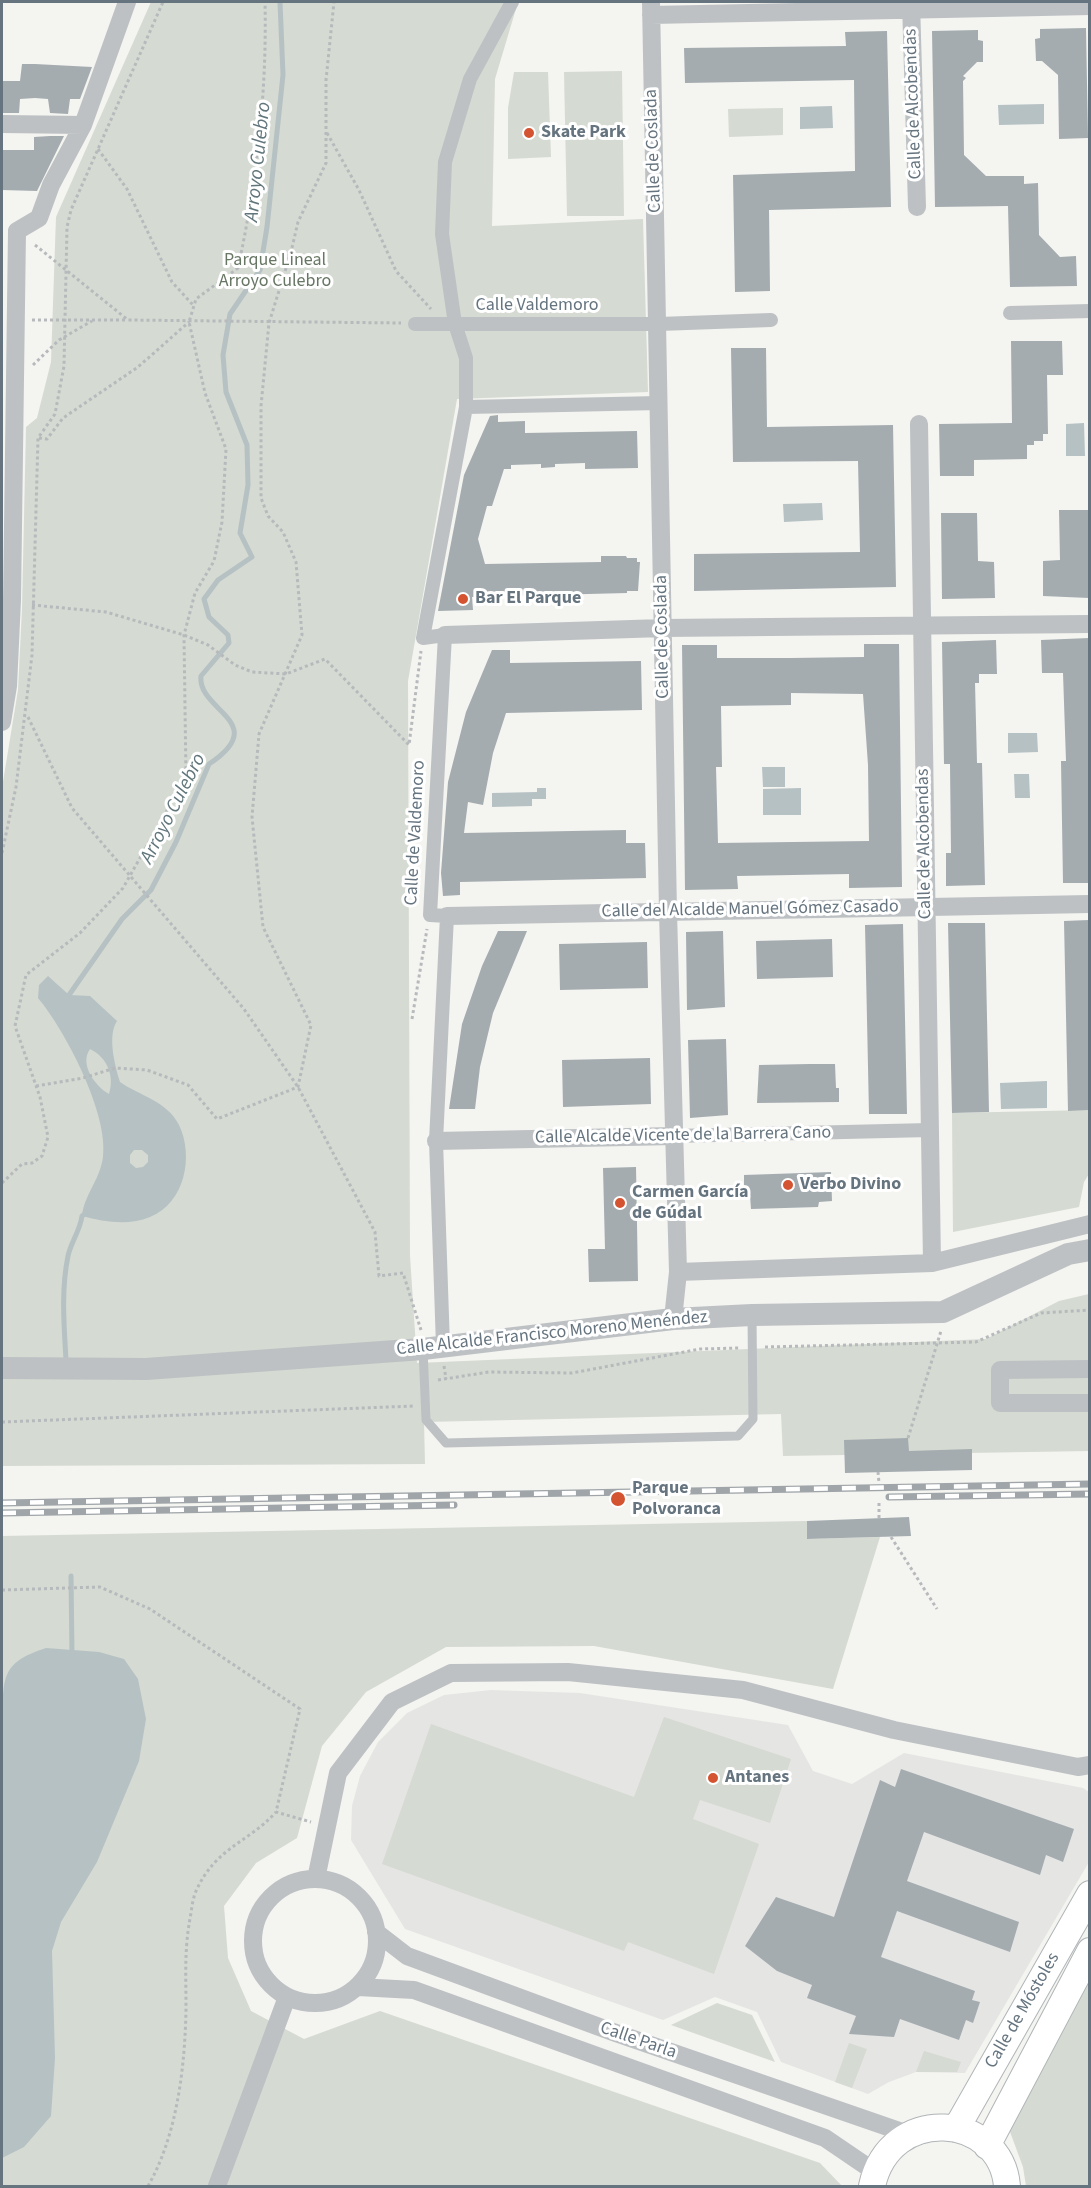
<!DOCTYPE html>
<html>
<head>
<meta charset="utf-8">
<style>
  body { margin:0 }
  #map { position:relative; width:1091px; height:2188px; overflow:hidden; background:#f4f4f0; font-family:"Source Sans 3",sans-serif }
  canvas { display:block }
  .frame { position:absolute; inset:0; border:3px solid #65747f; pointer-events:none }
</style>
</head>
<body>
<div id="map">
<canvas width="1091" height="2188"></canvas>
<div class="frame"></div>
</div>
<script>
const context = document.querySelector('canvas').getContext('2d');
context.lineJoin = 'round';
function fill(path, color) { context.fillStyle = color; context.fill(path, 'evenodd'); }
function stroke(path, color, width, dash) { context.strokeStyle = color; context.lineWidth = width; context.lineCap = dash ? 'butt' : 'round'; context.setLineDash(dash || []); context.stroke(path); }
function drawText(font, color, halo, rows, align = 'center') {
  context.font = font + ' "Source Sans 3",sans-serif'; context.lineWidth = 6; context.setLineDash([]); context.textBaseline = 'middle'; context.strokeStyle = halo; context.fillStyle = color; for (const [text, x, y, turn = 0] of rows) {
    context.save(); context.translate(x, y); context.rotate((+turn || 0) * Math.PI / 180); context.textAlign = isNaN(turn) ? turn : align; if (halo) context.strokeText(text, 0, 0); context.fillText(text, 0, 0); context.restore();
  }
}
const built = new Path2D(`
  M491,1690L580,1693L788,1725L813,1771L852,1784L904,1753L1083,1788L1089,1792V1862L965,2073L916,2072L889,2082L868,2094L781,2062L757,2012L715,1997L663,2020L405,1929L351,1840L352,1806L360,1776L378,1742L407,1713L444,1695Z`);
const green = new Path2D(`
  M151,2H518L495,79L492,226L643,219L648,392L457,399L408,681L410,1256L417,1363L986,1339L1059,1301L1089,1294V1451L783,1456L781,1414L424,1422L425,1464L2,1466V788L18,690L22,609L26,427L37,418L51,362L56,217Z
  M622,71L624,216H567L564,72Z
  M514,72H548L551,157L508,159V108Z
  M783,108V135L729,137L728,109Z
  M1089,1110V1174L1084,1182L1079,1207L953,1232L952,1113Z
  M807,1521V1539L880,1537L833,1689L594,1646L446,1647L366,1692L322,1746L297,1838L256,1863L224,1906L228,1958L251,2011L304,2039L380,2011L820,2163L842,2186H2V1536Z
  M664,1717L791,1759L770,1823L700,1800L693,1819L759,1844L714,1974L628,1942L624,1951L382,1864L431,1724L634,1797Z
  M1089,1977V2186H1026L1023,2167L1009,2129Z
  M717,2003L752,2015L775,2062L671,2025Z
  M849,2043L867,2049L852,2088L835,2082Z
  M924,2051L961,2062L957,2072H916Z`);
const water = new Path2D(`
  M1044,104V124L999,125L998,105Z
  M832,106L833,128L800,129V107Z
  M1084,423L1085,456H1066V424Z
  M822,503L823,520L784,522L783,504Z
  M1008,733H1037L1038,752L1008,753Z
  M762,767H785V787H763Z
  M1014,774H1029L1030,798H1015Z
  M537,788H546V799H532V806L492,807V793L537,792Z
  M801,788V815H763V789Z
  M48,976L69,995L90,996L117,1021C107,1036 115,1066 120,1082C140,1096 167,1101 179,1125C194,1156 185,1203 150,1217C128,1226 105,1222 82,1216C84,1195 100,1180 103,1157C109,1114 65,1030 38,998L39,985ZM90,1049C107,1057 115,1076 109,1094C95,1086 79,1064 90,1049ZM134,1150H142L148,1155V1162L143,1167L136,1168L130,1163V1155Z
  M1047,1081V1108L1001,1109L1000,1083Z
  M46,1648L99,1652L124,1659L138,1679L146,1719L139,1761L97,1862L61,1922L52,1951L55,2058L51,2116L24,2147L2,2158V1723C4,1677 0,1663 46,1648Z`);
const stream = new Path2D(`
  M70,1002L69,995L122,919L151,890L176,842L209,764C272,722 197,711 201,676L229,643L228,635L209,617L204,599L218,580L252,557L240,533L248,485L247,445L226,392L223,355L230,314L260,270L267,227L283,75L280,2
  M66,1360C64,1325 61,1290 68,1256C71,1242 80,1231 82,1216L86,1213
  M71,1576L72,1655`);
const building = new Path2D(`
  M1086,28L1088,138L1059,139L1058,75L1042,61H1036L1035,39L1040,38V29Z
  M978,30V40L983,41V62H977L963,76L966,78L963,81L964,155L986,176H1024V184L1038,183L1039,235L1060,257L1076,256L1077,286L1010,287L1008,206L935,207L932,31Z
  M887,31L891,207L769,210L770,291L735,292L733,175L855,171L854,80L685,83L684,48L846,46L845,32Z
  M22,64H35L92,67L80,99H70L68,114L50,113L48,99L35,98L20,99L19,113H2V81H20Z
  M50,136H64L37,191L2,190V150H34V137Z
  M1011,341H1062L1063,375H1047L1048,434H1043V441H1034V445H1027V459L974,460V476H940L939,424L1012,423Z
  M731,348H766L767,427L893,425L896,587L694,591V554L860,552L858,461L733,462Z
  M498,415V422L525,421V433L637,431L638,468L585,469V463L555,464V467L541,468V464L511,465V469H504L492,506H487L478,539L485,564L601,562V556H626L627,558H637V562H640L638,591H627V593L472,597L473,610L438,611L464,475L490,416Z
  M1059,510H1089V598L1043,596V561L1060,560Z
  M941,513H977L978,561L994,562L995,598L942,599Z
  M1089,638V883H1063L1061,761H1066L1063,673H1042L1041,640Z
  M996,640L997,674H979V683H975L977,763H982L985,885L946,886V853H951L950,764H944L942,642Z
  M864,644H899L902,887L849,888V874L737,876L738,889L685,890L682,645H717V658H791L864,657ZM791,693L863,694L868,765L869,841L718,843L716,767H722L721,706L791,705Z
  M492,650H510V663L641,661L642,710L506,713L493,753L483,805L468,802L464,833L626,830V843H645L646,878L460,882V895L443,896L441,873L448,782L466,712Z
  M1089,920V1110L1068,1111L1064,921Z
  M948,923H985L989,1112L952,1113Z
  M903,924L907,1114H869L865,925Z
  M498,931H527L493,1013L480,1067L475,1109H449L462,1024L482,966Z
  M723,931L725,1007L687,1010L686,932Z
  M832,939L833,977L757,979L756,941Z
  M647,942L648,988L560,990L559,944Z
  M726,1039L728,1115L690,1118L688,1040Z
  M650,1058L651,1104L563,1107L562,1060Z
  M810,1064H835L836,1088H839V1102L757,1103L759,1065Z
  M636,1167L638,1281L589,1282L588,1249H605L603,1168Z
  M831,1172L832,1201L819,1202L818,1207L751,1209L750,1195L744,1196V1175Z
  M908,1438L909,1451L972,1449V1470L845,1473L844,1440Z
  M909,1517L911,1536L807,1539V1521Z
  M901,1769L1074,1829L1063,1862L1046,1855L1040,1875L924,1832L907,1881L1019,1922L1010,1952L897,1911L881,1957L975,1991L972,2000L980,2002L973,2023L966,2020L959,2040L900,2019L894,2037L849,2034L856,2016L807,1998L812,1985L777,1971L745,1946L776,1897L834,1917L880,1780L895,1787Z`);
const path = new Path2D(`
  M327,133L359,190L396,271L431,309
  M98,149L127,189L172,282L193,305
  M35,245L128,320L401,323
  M32,320H127
  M33,365L59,340L92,321
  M39,438L47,439L63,418L138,367L189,322
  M32,605L106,612L184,635L208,645L235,665L252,672L286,674L325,659L409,745L421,651
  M28,717L72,808L244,1009L298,1087L375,1232L379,1276L403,1273L421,1330
  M2,853L16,787L32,655L38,438L55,414L64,366L67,227L71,210L163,2
  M412,1019L427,929
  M36,1086L83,1078L115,1068L147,1070L188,1085L217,1119L298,1087L311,1025L263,927L252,817L259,734L302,635L296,562L283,532L268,516L261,498V406L269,323L291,252L298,222L326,163V80L334,2
  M2,1183L22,1164L32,1163L42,1156L48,1137L40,1097L15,1026L26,975L80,933L123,888L186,777L184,635L195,593L214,561L222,522L226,449L205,393L189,322L196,299L238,268C257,180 267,91 265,2
  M765,1347L976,1342L1041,1313L1090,1310
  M444,1366L446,1379
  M438,1380L489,1372L572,1373L700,1349L740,1348
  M2,1422L414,1406
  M908,1438L941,1331
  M878,1472L879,1483
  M879,1518V1503
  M891,1537L937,1609
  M2,1590L100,1587L150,1609L300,1709L276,1812L311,1822
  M148,2186C177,2136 185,2067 186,2009C186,1973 184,1949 191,1913C192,1906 193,1898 196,1891C216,1847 248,1843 276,1812`);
const service = new Path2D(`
  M423,1349L426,1420L446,1443L738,1436L753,1419L752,1315`);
const pedestrian = new Path2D(`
  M1010,313L1090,311
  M415,324H659L771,320
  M466,407L660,403
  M674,1136L930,1130
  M443,1346L436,1141L447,916L430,915L445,635L423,638L466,407V358L455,324L442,234L445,162L470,79L512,2`);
const minor = new Path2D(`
  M651,2L668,912L678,1272L673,1319
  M911,2L917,207
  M651,15L1090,6
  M2,124L83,125
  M919,424L932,1263
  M445,635L663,628L1090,624
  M2,722L8,686L12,600L17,231L39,218L51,185L83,125L127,2
  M447,916L1090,904
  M436,1141L674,1136
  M678,1272L932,1263L1090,1224
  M1090,1369L1000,1370V1403H1090
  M316,1879L338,1773L392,1702L451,1673L568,1672L743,1690L894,1730L1078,1767L1090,1765
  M253 1941a62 62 0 1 1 124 0a62 62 0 1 1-124 0Z
  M376,1932L407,1956L613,2032L908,2134
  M358,1987L414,1990L825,2138L875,2172
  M217,2186L287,1997`);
const tertiary = new Path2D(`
  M2,1368L146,1369L423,1349L673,1319L752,1315L943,1312L1068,1254L1090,1250`);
const secondary = new Path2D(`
  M956,2129L1090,1894
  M987,2146L1090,1951
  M872,2186C890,2103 1001,2113 1007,2186`);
const rail = new Path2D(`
  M889,1497L1090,1494
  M2,1503L1090,1484
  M2,1513L454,1505`);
const markers = [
  [529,133,6,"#d45331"],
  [463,599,6,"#d45331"],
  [788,1185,6,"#d45331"],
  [620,1203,6,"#d45331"],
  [618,1499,8,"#d45331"],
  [713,1778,6,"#d45331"]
];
const streetNames = [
  ["Calle de Alcobendas",914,104,-92],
  ["Calle de Coslada",654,151,-92],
  ["Calle Valdemoro",537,306],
  ["Calle de Coslada",663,637,-91],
  ["Calle de Valdemoro",416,833,-87],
  ["Calle de Alcobendas",925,844,-91],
  ["Calle del Alcalde Manuel Gómez Casado",750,910,-1],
  ["Calle Alcalde Vicente de la Barrera Cano",683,1136,-1],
  ["Calle Alcalde Francisco Moreno Menéndez",552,1334,-6],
  ["Calle de Móstoles",1023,2011,-60],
  ["Calle Parla",638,2041,19]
];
const poiNames = [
  ["Skate Park",541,133],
  ["Bar El Parque",475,599],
  ["Verbo Divino",800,1185],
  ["Carmen García",632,1193],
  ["de Gúdal",632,1214],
  ["Parque",632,1489],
  ["Polvoranca",632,1510],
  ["Antanes",725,1778]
];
const parkNames = [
  ["Parque Lineal",275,261],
  ["Arroyo Culebro",275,282]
];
const waterNames = [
  ["Arroyo Culebro",259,162,-84],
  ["Arroyo Culebro",174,809,-63]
];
fill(built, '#e5e5e4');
fill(green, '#d5dad2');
fill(water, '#b6c1c4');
stroke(stream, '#b6c1c4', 5);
fill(building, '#a4acb0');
stroke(secondary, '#b0b5b8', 28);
stroke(path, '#b7babc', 3, [3, 3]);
stroke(service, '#bdc1c4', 9);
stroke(pedestrian, '#bdc1c4', 14);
stroke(minor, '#bdc1c4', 18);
stroke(tertiary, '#bdc1c4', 22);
stroke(secondary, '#fff', 26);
stroke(rail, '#9fa5a9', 7);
stroke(rail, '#fff', 4.5, [14]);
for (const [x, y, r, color] of markers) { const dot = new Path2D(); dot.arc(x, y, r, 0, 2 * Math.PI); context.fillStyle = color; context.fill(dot); stroke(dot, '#fff', 2); }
drawText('18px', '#65747f', '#fff', streetNames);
drawText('bold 18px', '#65747f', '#fff', poiNames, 'left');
drawText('18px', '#687764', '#fff', parkNames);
drawText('italic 20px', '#61767c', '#fff', waterNames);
</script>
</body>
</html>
